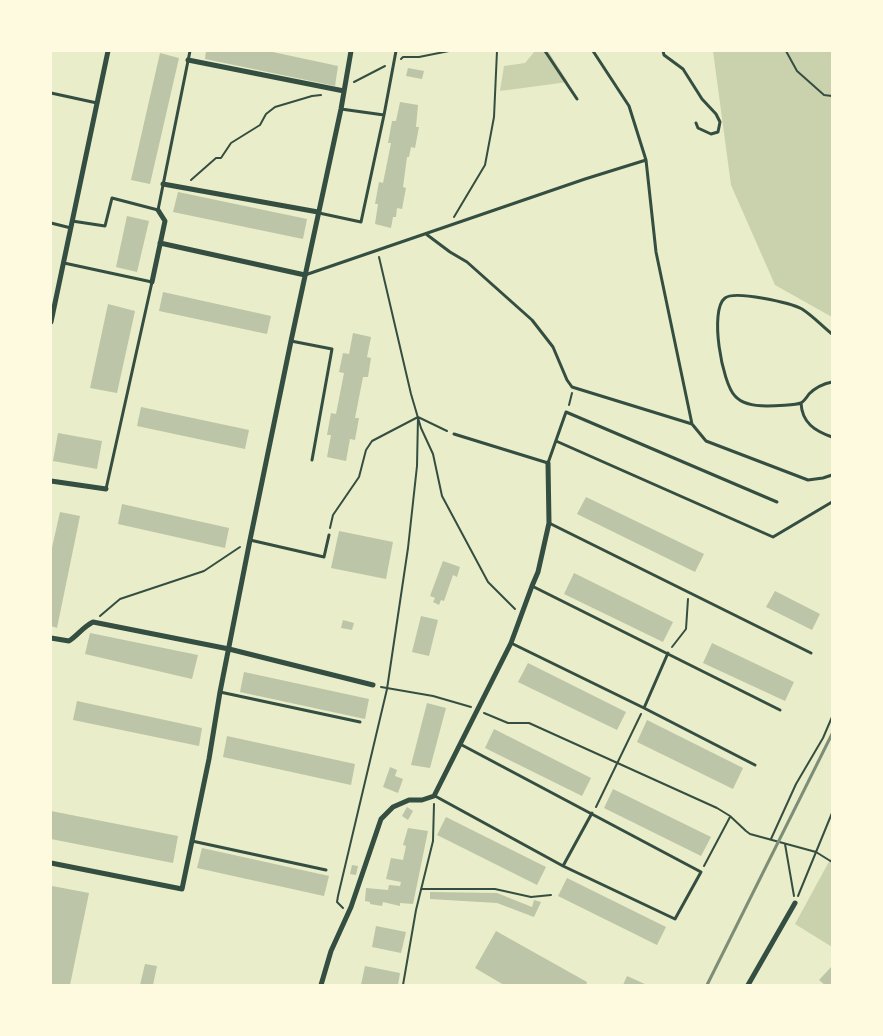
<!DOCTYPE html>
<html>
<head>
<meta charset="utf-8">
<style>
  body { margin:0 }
  #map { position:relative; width:883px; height:1036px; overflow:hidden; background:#e9edc9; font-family:Georgia,serif }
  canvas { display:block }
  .frame { position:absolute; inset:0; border:52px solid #fefae0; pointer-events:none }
</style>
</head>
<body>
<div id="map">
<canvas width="883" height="1036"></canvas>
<div class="frame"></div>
</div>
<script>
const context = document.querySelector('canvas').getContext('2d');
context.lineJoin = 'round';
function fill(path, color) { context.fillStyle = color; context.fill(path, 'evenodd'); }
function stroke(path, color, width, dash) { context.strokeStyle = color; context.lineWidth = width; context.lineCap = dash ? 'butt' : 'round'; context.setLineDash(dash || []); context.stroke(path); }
const green = new Path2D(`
  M535,51H548L568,82L500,91L504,66L525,63Z
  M713,51H832V317L775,285L731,185Z
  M832,856V947L795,924Z`);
const building = new Path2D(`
  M206,51H268L338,66L335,86L205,59Z
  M160,53L179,58L150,184L131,180Z
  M408,68L424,71L422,79L406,76Z
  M400,102L418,105L416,127H419L415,148L411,147L409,157H407L403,187L406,188L402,209L397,208L396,217H393L391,228L375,224L378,204H375L379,182L383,183L391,143H388L392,121H396Z
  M178,192L307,219L303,239L173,212Z
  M127,216L149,221L137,272L116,267Z
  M163,292L271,316L267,334L159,311Z
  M108,304L135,311L117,393L90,388Z
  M353,333L371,337L367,357L371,358L368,377H363L355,418H359L355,440L350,439L346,461L327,457L331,435H327L331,413L336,414L344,373L339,372L343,353L349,354Z
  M141,407L249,430L245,449L137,426Z
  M58,433L102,441L97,469L53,461Z
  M586,497L704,554L695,572L577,514Z
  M122,504L229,528L225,548L118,524Z
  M60,512L80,516L57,628L51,626V552Z
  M339,531L393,542L386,579L331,568Z
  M443,561L460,567L457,577L453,575L444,601L441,600L439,605L433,602L435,598L430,596Z
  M574,573L673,622L663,642L564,594Z
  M775,591L820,614L812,630L766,607Z
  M421,616L438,620L429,656L412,652Z
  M343,620L354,623L352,630L341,628Z
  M90,633L198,655L192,679L85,654Z
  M712,643L794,682L785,701L703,663Z
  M528,663L626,712L617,730L518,682Z
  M244,672L369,699L365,719L240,692Z
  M77,701L202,728L199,746L73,720Z
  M427,703L446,708L430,768L411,765Z
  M647,720L743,768L733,789L637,742Z
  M494,729L591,778L582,796L485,748Z
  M227,736L355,764L351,785L223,757Z
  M390,767L397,770L395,776L403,779L398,793L383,787Z
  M613,789L711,837L701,856L604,808Z
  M407,807L413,811L408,820L402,816Z
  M51,811L178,836L173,863L51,839Z
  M446,817L546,867L537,885L437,835Z
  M408,828L428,831L413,904L400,903V906L383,902L382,906L370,904V902L365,901L366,888L388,890L389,885L400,886L401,882L386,879L391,858L403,860L406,846L403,845Z
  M202,848L329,876L324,896L197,868Z
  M352,865L358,866L356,875L350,874Z
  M567,878L666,927L657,945L558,896Z
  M52,886L89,893L70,985H51Z
  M430,892L497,893L532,907L534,900L541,902L534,917L497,903L430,899Z
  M376,926L406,932L401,953L372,947Z
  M496,931L587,982L586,985H504L475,968Z
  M145,964L157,966L153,985H140Z
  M365,966L400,973L398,985H361Z
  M832,966V985H825L819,980Z
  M627,976L647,985H623Z`);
const path = new Path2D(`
  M786,51L797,71L824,95L832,96
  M401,59L403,57H419L449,51
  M354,82L385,66
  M191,180L216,158H221L231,143L260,125L266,114L275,107L312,96L321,95
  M454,217L485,165L494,117L497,51
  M379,257L411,394L421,428L433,454L442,496L488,582L515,609
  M569,405L572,393
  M330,528L333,515L359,477L366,450L372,441L418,417L447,431
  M100,616L120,599L204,571L240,547
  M672,647L686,629L688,599
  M381,687L433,696L471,707
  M484,713L508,723H529L717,808L730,816L746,831L750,834L816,852L832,862
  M596,807L641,714
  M771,839L796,784L823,738L832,717
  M785,844L794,896
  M704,866L730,817
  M421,889H495L531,897L551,895
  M798,896L832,813
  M343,908L337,902L338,896L387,689L408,548L417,466L418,417
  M403,985L416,910L433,841L434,804`);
const service = new Path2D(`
  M545,51L577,99
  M663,51L664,55L683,69L702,99L716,114L720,122L718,132L711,134L698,128L696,123
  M51,93L97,103
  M384,115L396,51
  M646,160L656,252L692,424L706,441L808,480L823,478L832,475
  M319,213L361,222L384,115L341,109
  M72,221L105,226L112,198L158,210L190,51
  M51,223L71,228
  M426,234L450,252L467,262L532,320L553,347L567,380L572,387L692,424
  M64,263L152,282L106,489
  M305,275L585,179L646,160L629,106L593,51
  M832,334C822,326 813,316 802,309C791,303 735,290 725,298C709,310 722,383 735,396C742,404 757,406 767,406C774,406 796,405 801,403C804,401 807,397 809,394C816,387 822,384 832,382
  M291,341L332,349L312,460
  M801,403C802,423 815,431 832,437
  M454,434L548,463L566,412L777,502
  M556,441L773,537L832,502
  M549,523L811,653
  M250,540L324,557L329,535
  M532,586L780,710
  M511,643L644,708L755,765
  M220,692L360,722
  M644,708L668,653
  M435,796L563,866L675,919L701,872L460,744
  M192,841L326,870
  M563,866L592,813`);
const minor = new Path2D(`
  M188,60L344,91
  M163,184L318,212
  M160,243L305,275
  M152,282L165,221L158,210
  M51,322L108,51
  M51,481L106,489
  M51,638L69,641C78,635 83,627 93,622L229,649L373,685
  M51,863L182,889L209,759L220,692L250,540L291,341L341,109L351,51
  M321,985L331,951L351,907L381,819L393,807L409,800H422L434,796L511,643L532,586L538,572L549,523L548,463
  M748,985L795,903`);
const rail = new Path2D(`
  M707,985L832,734`);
fill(green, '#cad2ad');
fill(building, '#bcc5a7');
stroke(path, '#344e41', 2);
stroke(service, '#344e41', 3);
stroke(minor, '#344e41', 5);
stroke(rail, '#7c8e77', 3);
</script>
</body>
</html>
